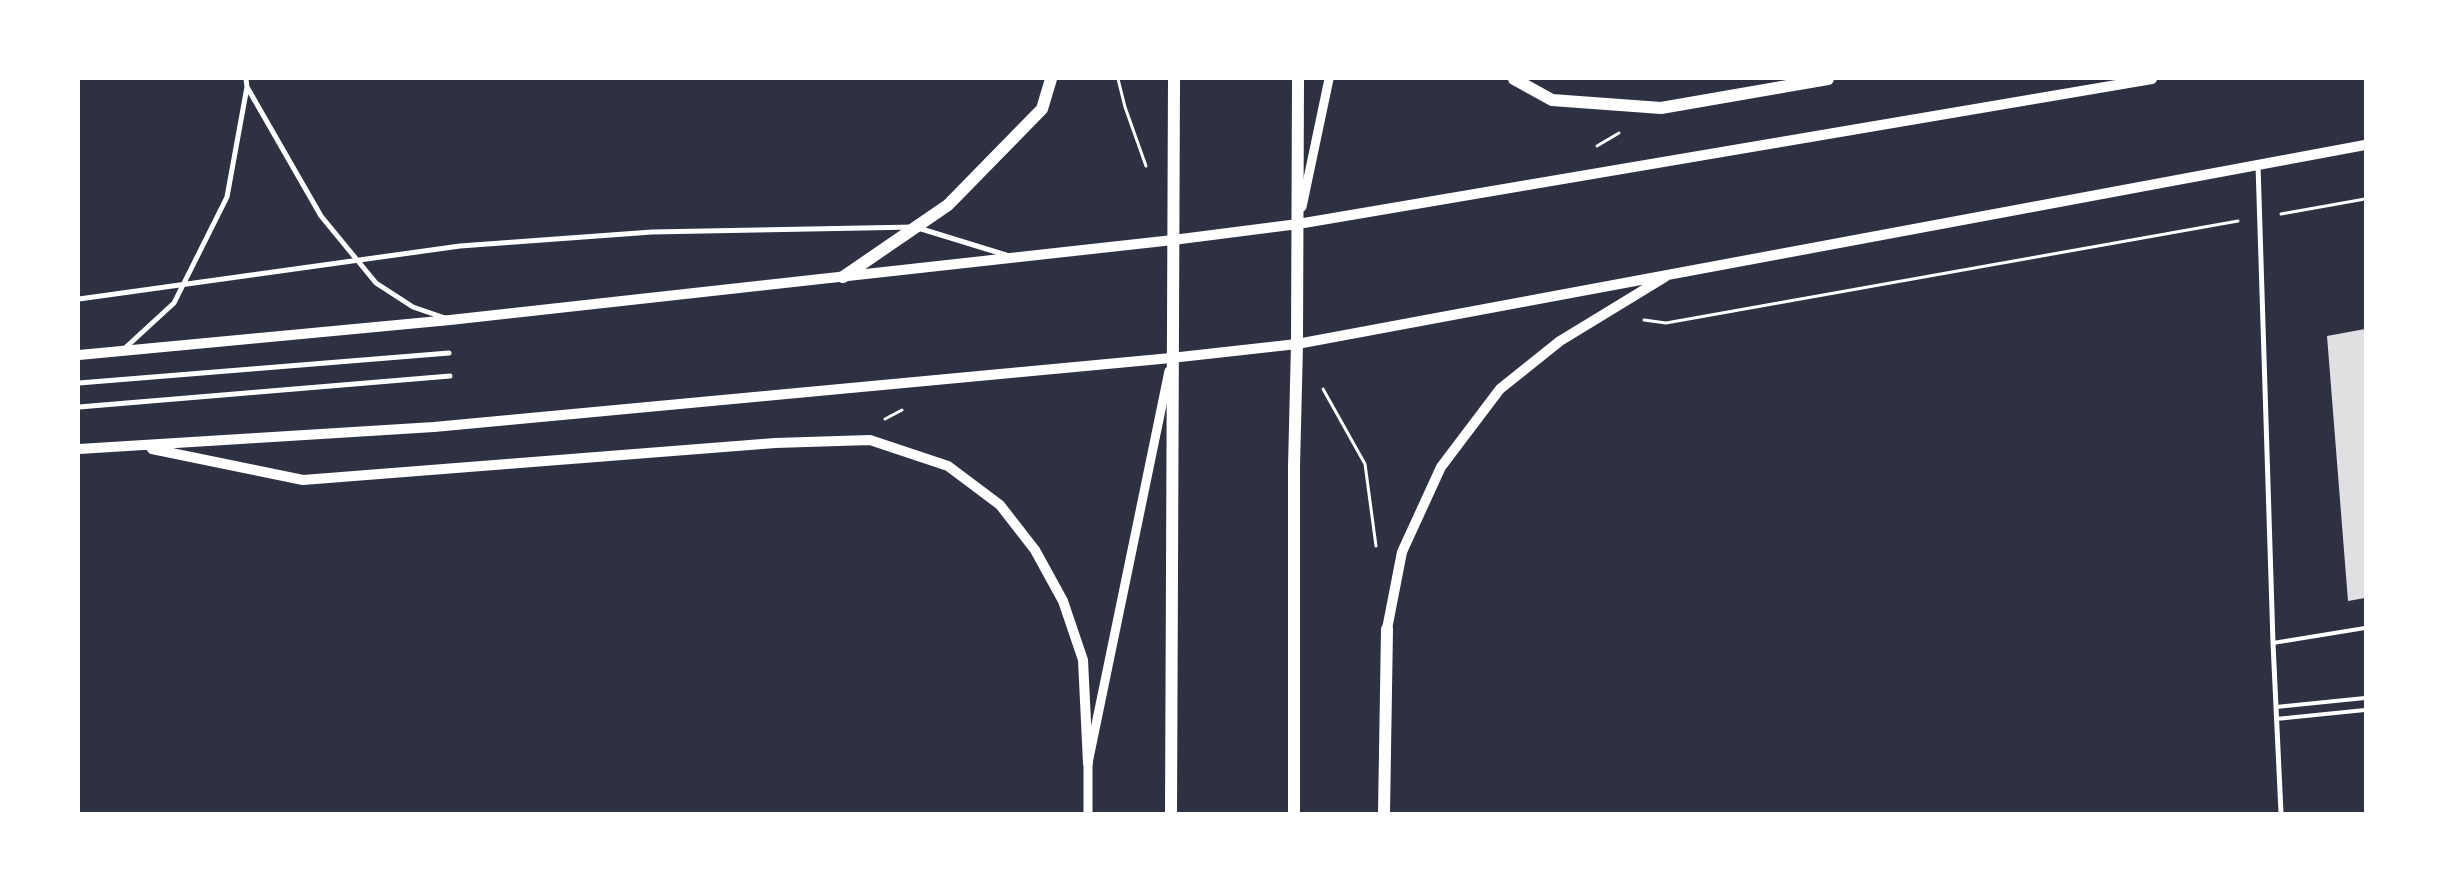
<!DOCTYPE html>
<html>
<head>
<meta charset="utf-8">
<style>
  body { margin:0 }
  #map { position:relative; width:2444px; height:892px; overflow:hidden; background:#2d3142; font-family:Figtree,sans-serif }
  canvas { display:block }
  .frame { position:absolute; inset:0; border:80px solid #fff; pointer-events:none }
</style>
</head>
<body>
<div id="map">
<canvas width="2444" height="892"></canvas>
<div class="frame"></div>
</div>
<script>
const context = document.querySelector('canvas').getContext('2d');
context.lineJoin = 'round';
function fill(path, color) { context.fillStyle = color; context.fill(path, 'evenodd'); }
function stroke(path, color, width, dash) { context.strokeStyle = color; context.lineWidth = width; context.lineCap = dash ? 'butt' : 'round'; context.setLineDash(dash || []); context.stroke(path); }
const building = new Path2D(`
  M2365,329V598L2348,601L2327,336Z`);
const path = new Path2D(`
  M1118,79L1125,107L1146,166
  M1597,146L1619,133
  M2281,214L2365,199
  M1644,320L1666,323L2238,221
  M1323,389L1365,464L1376,546
  M885,419L902,410`);
const service = new Path2D(`
  M2273,643L2365,628
  M2276,707L2365,698
  M2276,719L2365,710`);
const minor = new Path2D(`
  M247,87L321,216L376,283L413,307L445,318
  M2258,165L2273,643L2281,813
  M79,299L460,246L652,232L915,227L1006,255
  M124,349L174,303L227,197L247,87L246,79
  M79,383L449,353
  M79,407L450,376`);
const tertiary = new Path2D(`
  M1302,207L1329,79
  M1088,813V763L1169,371`);
const secondary = new Path2D(`
  M79,355L450,320L1173,240L1298,224L2152,79
  M79,449L434,427L1171,358L1297,344L2365,145
  M152,449L303,480L775,443L870,440L948,466L1000,505L1035,550L1063,601L1083,660L1088,763
  M1387,629L1402,552L1441,467L1500,389L1560,341L1665,277`);
const primary = new Path2D(`
  M1514,79L1552,100L1661,108L1828,79
  M843,277L948,205L1042,109L1051,79
  M1171,813L1174,79
  M1294,813V467L1297,344L1298,79
  M1384,813L1387,629`);
fill(building, '#e0e0e3');
stroke(path, '#fff', 3);
stroke(service, '#fff', 4);
stroke(minor, '#fff', 5);
stroke(tertiary, '#fff', 9);
stroke(secondary, '#fff', 10);
stroke(primary, '#fff', 12);
</script>
</body>
</html>
